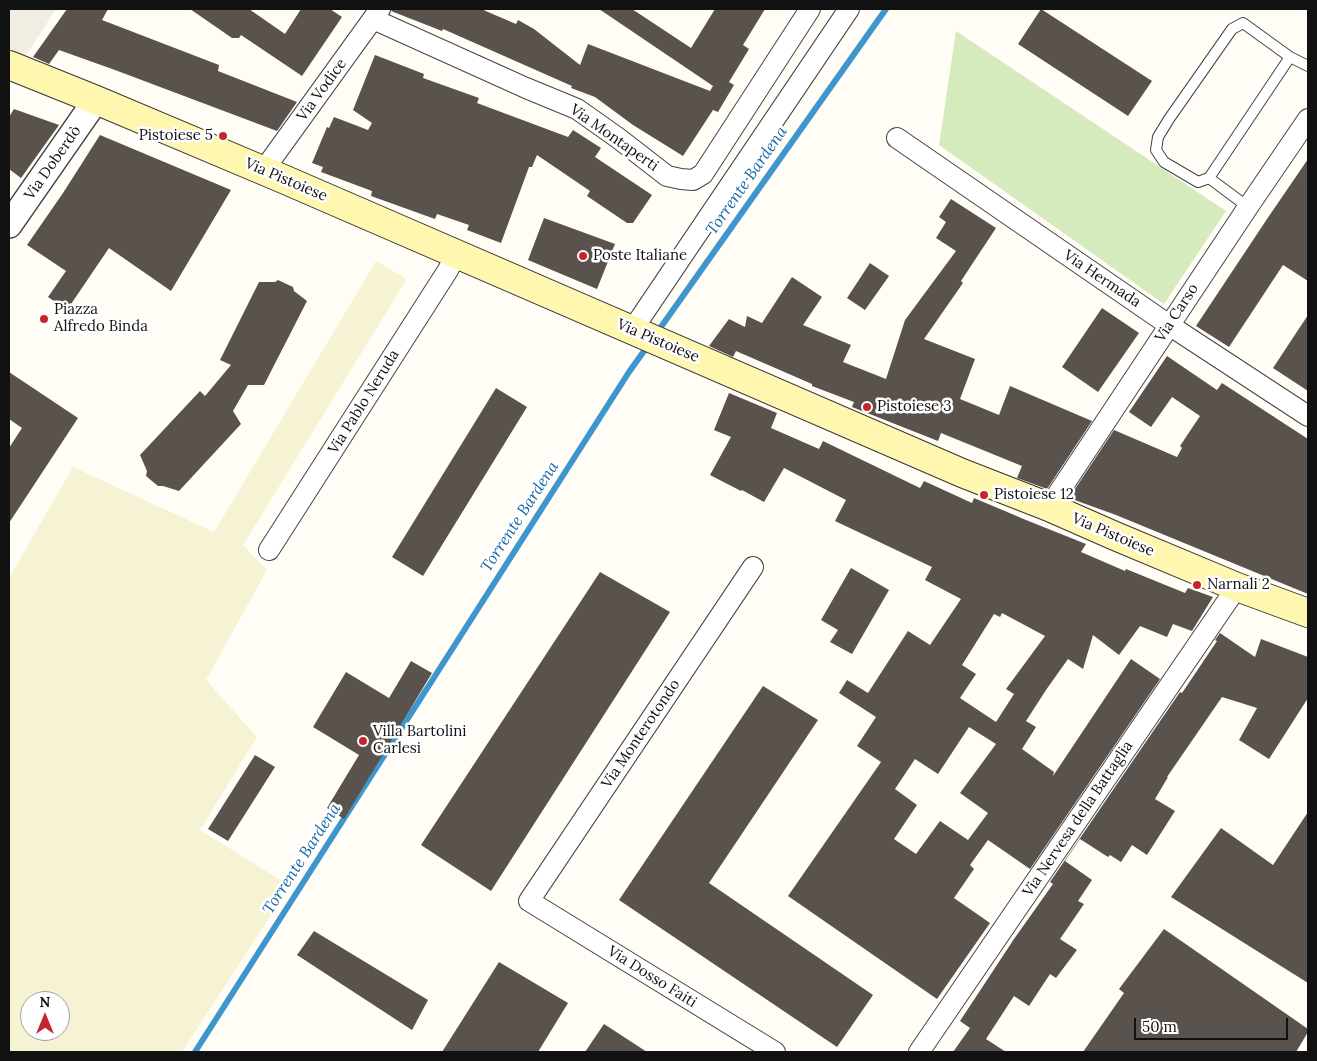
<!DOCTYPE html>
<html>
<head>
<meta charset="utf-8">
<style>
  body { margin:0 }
  #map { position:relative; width:1317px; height:1061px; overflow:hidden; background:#fffdf5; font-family:Lora,serif }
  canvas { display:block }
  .frame { position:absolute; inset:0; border:10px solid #111; pointer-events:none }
  .north { position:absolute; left:20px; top:991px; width:50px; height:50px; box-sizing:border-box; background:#fff; border:1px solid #a0a0a0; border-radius:50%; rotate:0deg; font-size:14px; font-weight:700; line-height:20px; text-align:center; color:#111 }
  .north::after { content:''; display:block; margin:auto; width:18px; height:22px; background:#c4262e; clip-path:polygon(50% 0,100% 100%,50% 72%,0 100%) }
  .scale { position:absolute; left:1134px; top:1018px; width:154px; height:22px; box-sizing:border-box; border:2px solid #111; border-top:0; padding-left:6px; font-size:15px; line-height:18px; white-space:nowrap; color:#111; -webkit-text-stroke:4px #fff; paint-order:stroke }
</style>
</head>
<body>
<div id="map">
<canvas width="1317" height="1061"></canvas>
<div class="frame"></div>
<div class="north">N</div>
<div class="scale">50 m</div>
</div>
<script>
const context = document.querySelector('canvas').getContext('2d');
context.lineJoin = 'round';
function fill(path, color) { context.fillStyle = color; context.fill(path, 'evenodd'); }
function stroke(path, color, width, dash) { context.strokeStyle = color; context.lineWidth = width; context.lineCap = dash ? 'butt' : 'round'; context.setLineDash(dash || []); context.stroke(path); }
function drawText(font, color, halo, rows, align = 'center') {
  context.font = font + ' Lora,serif'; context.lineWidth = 5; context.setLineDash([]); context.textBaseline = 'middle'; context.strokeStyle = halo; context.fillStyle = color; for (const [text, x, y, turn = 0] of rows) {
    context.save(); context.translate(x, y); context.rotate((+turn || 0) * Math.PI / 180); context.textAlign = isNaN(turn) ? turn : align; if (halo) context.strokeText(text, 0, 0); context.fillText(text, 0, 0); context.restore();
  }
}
const farmland = new Path2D(`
  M376,261L407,279L243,545L267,570L206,680L257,737L200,830L290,886L182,1052H9V578L73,467L214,532ZM30,1001H60V1031H30Z`);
const green = new Path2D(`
  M956,31L1226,211L1164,304L939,145Z`);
const plaza = new Path2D(`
  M9,9H56L23,60L9,54Z`);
const stream = new Path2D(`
  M656,334L886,9
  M195,1052L629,372L649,344`);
const building = new Path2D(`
  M67,9H108L102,20L219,65L218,71L297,102L277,131L115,70L59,50L49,64L33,57Z
  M190,9H249L285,34L301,9H330L342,17L302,76L241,35L239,38H232Z
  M392,9H481L516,24L518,20L534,29L580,65L588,44L710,91L713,86L599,9H632L691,48L715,9H765L743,45L749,49L729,82L734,85L718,112L713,110L683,156L633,125L595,97L571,88L572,86L443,29L442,31L391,11Z
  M1041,9L1152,81L1128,116L1018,44Z
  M375,55L424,74L423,78L479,98L477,103L568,137L573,130L601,148L595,157L652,195L633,223H627L587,196L590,191L537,155L532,167H529L501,243L467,230L469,225L437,214L435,219L371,196L372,191L321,172L323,167L312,163L327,127L329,128L334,117L368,130L372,123L353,110Z
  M14,109L59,125L21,178L9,169V117Z
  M100,135L231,190L171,291L109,248L67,310L48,297L66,271L27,245L63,193Z
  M1308,159V281L1283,265L1229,347L1196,326L1267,219Z
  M951,199L996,228L961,281L963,283L924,339L975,359L960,399L999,415L1010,386L1092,421L1047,489L1017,478L1022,466L941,433L938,441L852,407L854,402L812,386V384L736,351L733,357L709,346L729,319L745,327L747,316L762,323L792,277L822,297L803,325L851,345L843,362L886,379L905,320L956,251L936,238L946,222L939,217Z
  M544,218L615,244L597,289L528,260Z
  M870,263L889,276L865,310L847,298Z
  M278,280L293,287L294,291L307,301L264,385H248L233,411L241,424L179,491L163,486H158L146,476L147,471L140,455L200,391L205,396L231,365L220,360L259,282H275Z
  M1102,308L1139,333L1098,392L1062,367Z
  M1308,315V391L1273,368Z
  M1167,356L1217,390L1222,383L1308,439V594L1116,515L1069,498L1114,430L1177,457L1182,448L1180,446L1200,416L1172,397L1151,427L1129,412Z
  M9,372L78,418L9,523V448L22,428L9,419Z
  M496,388L527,407L423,576L392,557Z
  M729,393L777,413L771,428L819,449L823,441L920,488L924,481L972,503L974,498L1026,520L1086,544L1081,552L1125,571L1126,569L1185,593L1188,588L1213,597L1192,631L1173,624L1167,637L1140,626L1119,655L1093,635L1083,669L1068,659L1046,690L1026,721L1036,727L1022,749L1054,772L1053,776L1131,659L1160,679L1030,869L988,840L970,865L974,869L954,898L990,923L937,999L788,896L881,762L857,746L876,717L839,693L847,680L868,693L908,631L930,645L961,599L925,580L932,567L835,521L846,500L784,468L764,502L742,490L741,491L710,475L731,437L714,430ZM1002,613L1045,636L1006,689L1014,694L996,722L960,698L976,674L962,665L994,614L1000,617ZM969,727L996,744L960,793L988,813L968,840L940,821L916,854L894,839L917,805L895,789L915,759L938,774Z
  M851,568L889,590L852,654L830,642L838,630L821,620Z
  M600,572L670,612L491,891L421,845Z
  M1220,633L1255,657L1261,639L1308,657V698L1269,759L1239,740L1257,708L1222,697L1167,777H1168L1155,799L1175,811L1147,855L1132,845L1121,862L1110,855L1108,857L1080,839L1065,861L1092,880L1078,901L1084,904L1060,939L1077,950L1056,978L1050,974L1029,1006L1014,996L986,1039L1006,1052H953L970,1028L960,1021L1014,939L1053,884L1050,882L1180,692L1182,693L1217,641L1215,640Z
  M411,661L432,673L344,819L327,808L359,755L313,727L346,672L389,698Z
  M763,686L818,720L709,883L873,995L837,1047L619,900Z
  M255,755L275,767L228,841L208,829Z
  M1308,812V983L1171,897L1221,828L1273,865Z
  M1164,929L1308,1029V1032L1296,1052H1083L1124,993L1119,989Z
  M314,931L428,1000L412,1030L297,955Z
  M499,962L568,1003L538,1052H442Z
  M604,1024L647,1052H585Z`);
const service = new Path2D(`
  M1290,57L1209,178L1198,182L1164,162L1156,150L1158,137L1169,119L1232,29L1243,23L1290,57L1308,66
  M1209,178L1248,207`);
const minor = new Path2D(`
  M373,19L526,88L577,109L618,138L667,176L681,179L693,180L703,174L810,9
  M897,138L1169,325L1308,416
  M263,171L380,9
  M630,329L639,320L849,9
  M1049,507L1248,207L1308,119
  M269,550L448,270L456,254
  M753,567L529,901L775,1052
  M919,1052L1237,587`);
const tertiary = new Path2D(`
  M9,225L96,100`);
const secondary = new Path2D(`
  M9,65L96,100L281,178L962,473L1049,507L1115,536L1237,587L1308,613`);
const markers = [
  [223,136,5,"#c4262e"],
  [583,256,5,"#c4262e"],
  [44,319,5,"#c4262e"],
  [867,407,5,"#c4262e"],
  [984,495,5,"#c4262e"],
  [1197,585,5,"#c4262e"],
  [363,741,5,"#c4262e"]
];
const streetNames = [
  ["Via Vodice",322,90,-54],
  ["Via Montaperti",614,138,35],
  ["Via Doberdò",53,163,-55],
  ["Via Pistoiese",286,180,23],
  ["Via Hermada",1102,279,34],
  ["Via Carso",1177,313,-57],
  ["Via Pistoiese",658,341,23],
  ["Via Pablo Neruda",364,402,-58],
  ["Via Pistoiese",1113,535,23],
  ["Via Monterotondo",641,734,-56],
  ["Via Nervesa della Battaglia",1078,819,-56],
  ["Via Dosso Faiti",652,977,32]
];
const poiNames = [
  ["Pistoiese 5",213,136,"right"],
  ["Poste Italiane",593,256],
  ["Piazza",54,310],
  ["Alfredo Binda",54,327],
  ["Pistoiese 3",877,407],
  ["Pistoiese 12",994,495],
  ["Narnali 2",1207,585],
  ["Villa Bartolini",373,732],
  ["Carlesi",373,749]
];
const waterNames = [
  ["Torrente Bardena",747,181,-55],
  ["Torrente Bardena",520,517,-57],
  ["Torrente Bardena",302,859,-57]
];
fill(farmland, '#f6f3d4');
fill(green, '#d5ebbd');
fill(plaza, '#f1ede2');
stroke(stream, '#3f96cf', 6);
fill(building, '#5a524d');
stroke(service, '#444', 12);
stroke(minor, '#444', 22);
stroke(tertiary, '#444', 28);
stroke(secondary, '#333', 30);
stroke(service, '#fff', 10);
stroke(minor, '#fff', 20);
stroke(tertiary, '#fff', 25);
stroke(secondary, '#fff6b0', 28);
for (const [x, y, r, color] of markers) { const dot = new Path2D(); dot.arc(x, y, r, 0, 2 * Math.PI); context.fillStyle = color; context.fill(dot); stroke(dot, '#fff', 2); }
drawText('15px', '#111', '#fff', streetNames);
drawText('15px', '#111', '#fff', poiNames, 'left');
drawText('italic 16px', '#1768a6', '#fff', waterNames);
</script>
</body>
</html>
